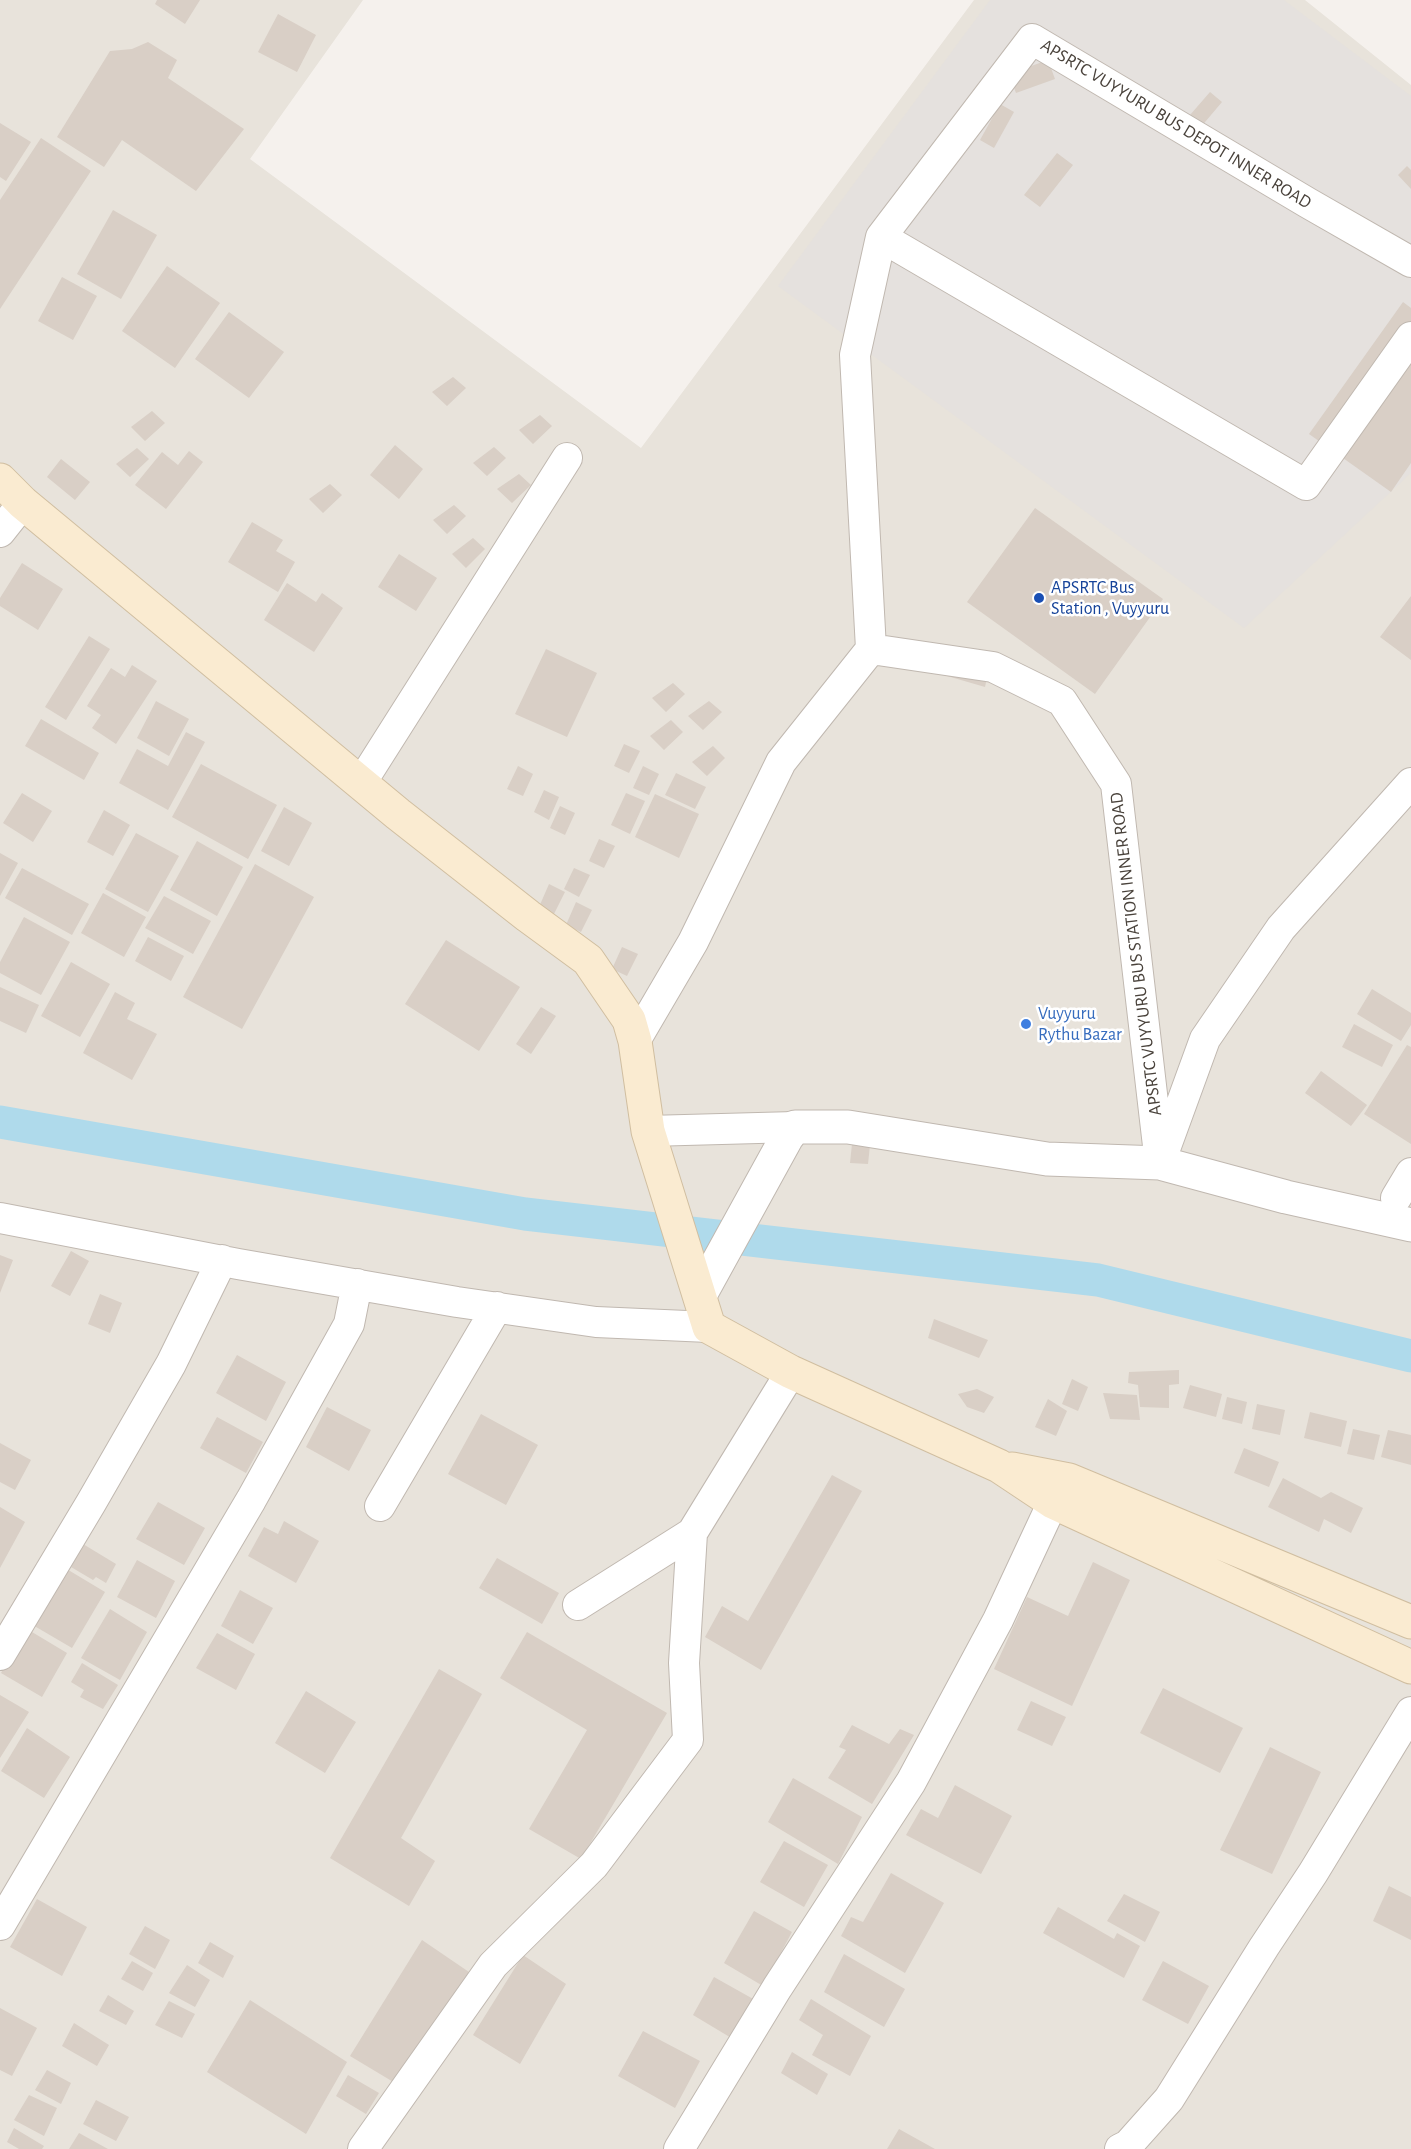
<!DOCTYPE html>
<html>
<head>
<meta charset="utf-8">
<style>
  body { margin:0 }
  canvas { display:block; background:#f5f1ed }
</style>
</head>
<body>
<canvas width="1411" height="2149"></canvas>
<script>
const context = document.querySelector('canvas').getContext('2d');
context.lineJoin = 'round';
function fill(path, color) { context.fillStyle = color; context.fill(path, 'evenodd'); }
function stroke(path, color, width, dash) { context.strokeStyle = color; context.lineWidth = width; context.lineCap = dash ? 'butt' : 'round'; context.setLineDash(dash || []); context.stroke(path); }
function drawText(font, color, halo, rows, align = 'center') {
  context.font = font + ' "Alegreya Sans",sans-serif'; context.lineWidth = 5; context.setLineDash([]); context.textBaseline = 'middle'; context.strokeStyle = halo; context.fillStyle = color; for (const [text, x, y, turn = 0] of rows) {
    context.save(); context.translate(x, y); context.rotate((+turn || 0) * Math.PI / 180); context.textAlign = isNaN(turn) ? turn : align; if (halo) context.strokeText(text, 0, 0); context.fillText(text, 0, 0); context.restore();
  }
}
const residential = new Path2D(`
  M0,0H363L250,159L641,448L974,0H1305L1411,85V2149H0Z`);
const industrial = new Path2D(`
  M990,0H1284L1411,96V473L1244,628L778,286Z`);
const canal = new Path2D(`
  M0,1122L525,1214L1098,1280L1411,1356`);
const building = new Path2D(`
  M157,0H200L185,24L155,4Z
  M278,14L316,35L297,72L258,52Z
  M148,42L177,60L168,78L244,129L196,191L122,140L104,167L57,137L110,51L132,49Z
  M1048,60L1055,79L1016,93L1009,74Z
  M1210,92L1222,102L1189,141L1177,130Z
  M1000,104L1014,112L994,148L980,140Z
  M0,123L31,142L6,181L0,177Z
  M41,138L91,171L0,309V200Z
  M1057,153L1073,165L1040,207L1024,195Z
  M1407,166L1411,170V189L1398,175Z
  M113,210L157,235L121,299L77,274Z
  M167,266L220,303L175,368L122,331Z
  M62,277L97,296L73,340L38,321Z
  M1403,302L1411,308V463L1391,492L1309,434Z
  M229,312L284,352L249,398L195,359Z
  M453,377L466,388L447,406L432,392Z
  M152,411L165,423L145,441L131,427Z
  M540,415L552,426L533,444L519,430Z
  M395,445L423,469L399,499L370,475Z
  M494,447L506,458L487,476L473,463Z
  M137,448L149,459L130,477L116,464Z
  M189,451L203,462L166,509L135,485L162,452L178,465Z
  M61,459L90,482L75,500L47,477Z
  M519,474L531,485L512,503L497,489Z
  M330,484L342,495L323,513L309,499Z
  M454,505L466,516L447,534L433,520Z
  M1035,508L1163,599L1095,694L967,602Z
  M252,522L283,540L276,551L295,562L278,592L228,562Z
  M473,538L485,549L466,568L452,554Z
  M399,554L437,578L416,611L378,587Z
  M22,563L63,589L38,630L0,606V598Z
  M287,583L316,602L322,593L343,608L314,652L264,620Z
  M1411,596V660L1380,637Z
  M89,636L110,649L66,720L45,707Z
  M546,649L597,673L567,737L515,714Z
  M132,665L157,681L116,744L92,728L101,715L87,706L111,668L125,677Z
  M930,671L988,673L985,687Z
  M673,683L685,694L666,712L652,698Z
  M156,701L189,719L169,756L137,738Z
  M709,701L722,712L703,730L688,716Z
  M41,719L99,753L84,780L25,746Z
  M671,720L683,732L664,750L650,736Z
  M186,732L205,742L168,810L119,783L137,749L168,766Z
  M624,744L640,751L629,773L614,766Z
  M713,746L725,758L707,776L692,762Z
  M201,764L277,805L248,859L172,817Z
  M518,766L533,774L523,796L507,789Z
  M643,766L659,774L649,795L633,788Z
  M676,773L706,787L695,809L665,795Z
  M544,790L559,797L549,820L534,812Z
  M22,793L52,811L33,842L3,823Z
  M626,793L645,801L630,834L611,825Z
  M655,794L699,814L679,858L635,837Z
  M560,806L575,813L565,835L550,828Z
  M284,807L312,823L289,866L261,851Z
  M104,810L130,825L113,856L87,842Z
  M136,833L179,856L148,912L105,889Z
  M599,839L615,846L604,868L589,861Z
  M197,841L243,867L217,916L170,890Z
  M0,853L18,863L0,896Z
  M255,864L314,897L242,1029L183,997Z
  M22,868L89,904L72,935L5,898Z
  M574,868L590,875L579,897L564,889Z
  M549,884L565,892L554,914L539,907Z
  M103,893L146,917L124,957L81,933Z
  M164,896L211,921L193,954L145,928Z
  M576,902L592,910L581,932L566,925Z
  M24,917L70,942L41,995L0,973V962Z
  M148,937L184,956L171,981L135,961Z
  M446,940L520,987L479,1051L405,1004Z
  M622,947L638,954L627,976L612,969Z
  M71,962L110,984L80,1037L41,1016Z
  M0,987L39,1005L26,1033L0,1021Z
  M1372,989L1411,1013V1025L1401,1041L1357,1014Z
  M115,992L135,1003L127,1019L157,1034L132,1080L83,1053Z
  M541,1007L556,1016L531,1054L516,1044Z
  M1354,1024L1393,1045L1382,1067L1342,1047Z
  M1407,1045L1411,1047V1144L1364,1114Z
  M1321,1071L1367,1105L1351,1126L1305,1093Z
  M852,1144L870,1145L868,1164L850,1163Z
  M71,1251L89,1261L70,1296L51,1286Z
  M0,1255L13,1260L0,1293Z
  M100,1294L122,1303L110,1333L88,1324Z
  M934,1319L988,1340L979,1358L928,1338Z
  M237,1355L286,1382L266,1421L216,1393Z
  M1179,1370V1384L1169,1385V1408L1140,1407L1138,1385L1128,1383L1129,1372Z
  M1072,1379L1088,1387L1078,1411L1062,1404Z
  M1190,1385L1222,1394L1216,1417L1183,1408Z
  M977,1389L994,1397L984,1413L967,1407L958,1394Z
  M1103,1393L1137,1395L1140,1420L1110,1419Z
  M1227,1397L1247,1402L1242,1424L1222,1419Z
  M1048,1399L1067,1411L1056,1436L1035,1427Z
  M1257,1404L1285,1410L1280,1435L1252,1429Z
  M327,1407L371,1430L349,1471L306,1447Z
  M1310,1412L1347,1421L1341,1447L1304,1438Z
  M481,1414L538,1445L506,1505L448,1474Z
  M217,1417L263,1442L246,1473L200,1448Z
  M1353,1429L1380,1435L1374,1460L1347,1454Z
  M1388,1430L1411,1435V1465L1381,1457Z
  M0,1443L31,1460L15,1490L0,1482Z
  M1244,1448L1279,1462L1269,1487L1234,1473Z
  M832,1475L862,1491L761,1670L705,1637L722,1606L748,1621Z
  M1283,1478L1321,1498L1331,1492L1363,1508L1351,1533L1324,1519L1319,1532L1268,1507Z
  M158,1502L205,1528L184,1565L136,1539Z
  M0,1507L25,1522L0,1568Z
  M284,1521L319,1541L296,1583L248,1556L264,1527L278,1534Z
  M83,1544L116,1564L106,1583L96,1577L93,1580L71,1567Z
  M497,1558L559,1593L542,1624L479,1588Z
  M137,1560L175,1581L156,1618L117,1597Z
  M1093,1562L1130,1580L1072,1706L994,1669L1027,1597L1068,1616Z
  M65,1568L105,1592L72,1648L31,1624Z
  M240,1590L273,1608L253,1644L221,1626Z
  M110,1609L147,1632L120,1680L81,1658Z
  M27,1629L67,1653L42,1697L1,1673Z
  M527,1632L667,1713L581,1859L529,1829L587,1730L500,1678Z
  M217,1633L255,1654L236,1690L196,1668Z
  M82,1663L118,1685L103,1709L80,1697L84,1690L71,1682Z
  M439,1669L482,1694L401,1838L435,1861L409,1906L330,1858Z
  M1163,1688L1243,1728L1220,1773L1140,1733Z
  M306,1691L356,1722L325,1773L275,1743Z
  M0,1695L29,1712L0,1758Z
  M1031,1701L1066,1717L1052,1746L1017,1730Z
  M852,1725L889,1744L900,1729L914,1735L872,1804L828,1778L846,1750L839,1747Z
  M27,1728L70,1757L44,1798L1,1771Z
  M1270,1747L1321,1772L1272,1874L1220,1850Z
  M793,1778L862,1817L838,1864L768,1822Z
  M955,1785L1012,1816L981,1874L906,1835L921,1809L938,1818Z
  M784,1841L828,1865L804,1907L760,1882Z
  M891,1873L944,1903L905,1973L841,1936L851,1917L863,1922Z
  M1389,1886L1411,1897V1940L1373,1921Z
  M1124,1894L1160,1912L1145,1942L1107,1921Z
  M37,1899L87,1927L62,1976L10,1947Z
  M1058,1907L1114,1939L1117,1933L1140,1946L1124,1978L1043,1933Z
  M754,1911L792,1932L763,1986L724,1963Z
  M145,1926L170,1940L155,1969L129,1954Z
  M422,1940L469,1972L400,2086L350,2056Z
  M210,1942L234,1956L223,1978L198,1963Z
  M844,1954L905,1989L884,2027L824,1992Z
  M523,1955L566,1984L520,2064L473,2035Z
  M132,1961L153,1973L143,1991L121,1979Z
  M1163,1961L1209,1986L1188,2024L1142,2000Z
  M187,1965L210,1980L195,2007L169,1993Z
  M714,1977L755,2000L733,2039L693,2015Z
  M108,1995L134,2011L126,2025L99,2011Z
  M811,1999L871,2036L850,2076L812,2055L823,2035L799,2020Z
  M250,2000L347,2062L306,2134L207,2072Z
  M169,2001L195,2014L182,2038L155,2025Z
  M0,2008L37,2028L12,2076L0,2070Z
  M74,2023L109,2045L97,2066L62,2046Z
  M643,2031L700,2061L675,2108L618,2076Z
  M792,2052L828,2074L817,2095L781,2073Z
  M47,2070L71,2083L61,2104L35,2090Z
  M348,2075L379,2093L366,2114L336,2096Z
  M29,2095L57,2108L44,2136L14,2120Z
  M96,2100L129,2117L116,2141L83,2124Z
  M14,2128L44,2146L42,2149H19L7,2142Z
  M899,2129L935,2149H887Z
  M79,2133L108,2149H69Z`);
const minor = new Path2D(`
  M881,237L1306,485L1411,337
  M0,532L23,503
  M871,649L855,355L881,237L1032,39L1308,203L1411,262
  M361,783L567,458
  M635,1041L693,942L781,762L871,649L993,667L1062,701L1116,784L1160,1163
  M648,1131L795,1127
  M1162,1157L1205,1039L1281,928L1411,783
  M1396,1198L1411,1173
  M0,1218L238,1264L457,1302L596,1322L709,1327
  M380,1506L497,1307
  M578,1605L692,1533L791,1372
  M0,1655L91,1503L171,1364L222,1260
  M0,1925L251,1500L349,1324L357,1284
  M363,2149L493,1965L594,1865L688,1740L684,1663L692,1533
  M679,2149L777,1988L911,1782L998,1620L1053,1502
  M1120,2149L1128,2145L1169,2099L1264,1947L1313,1873L1411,1712`);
const tertiary = new Path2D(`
  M700,1295L787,1137L795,1127H848L1047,1159L1160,1163L1286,1197L1411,1225`);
const secondary = new Path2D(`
  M0,480L23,503L398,814L528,916L588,960L629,1020L635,1041L648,1131L709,1327L791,1372L999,1466L1053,1502L1411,1667
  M1012,1469L1069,1480L1411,1622`);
const markers = [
  [1039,598,6,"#1a4fb4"],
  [1026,1024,6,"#3f7fe0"]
];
const streetNames = [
  ["APSRTC VUYYURU BUS DEPOT INNER ROAD",1176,124,31],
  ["APSRTC VUYYURU BUS STATION INNER ROAD",1136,954,-97]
];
const transitNames = [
  ["APSRTC Bus",1051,588],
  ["Station , Vuyyuru",1051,609]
];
const shopNames = [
  ["Vuyyuru",1038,1014],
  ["Rythu Bazar",1038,1035]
];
fill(residential, '#e8e3db');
fill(industrial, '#e5e1de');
stroke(canal, '#afdaeb', 33);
fill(building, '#d9cfc6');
stroke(minor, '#c0b8b0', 32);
stroke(tertiary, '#c0b8b0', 35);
stroke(secondary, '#d0bea0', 35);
stroke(minor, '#fff', 30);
stroke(tertiary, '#fff', 33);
stroke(secondary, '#faebd1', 33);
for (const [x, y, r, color] of markers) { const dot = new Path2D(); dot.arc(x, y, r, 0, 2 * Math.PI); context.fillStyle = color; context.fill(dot); stroke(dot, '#fff', 2); }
drawText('18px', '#49423b', '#fff', streetNames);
drawText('18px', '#164399', '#fff', transitNames, 'left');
drawText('18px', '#366cbe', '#fff', shopNames, 'left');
</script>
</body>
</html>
